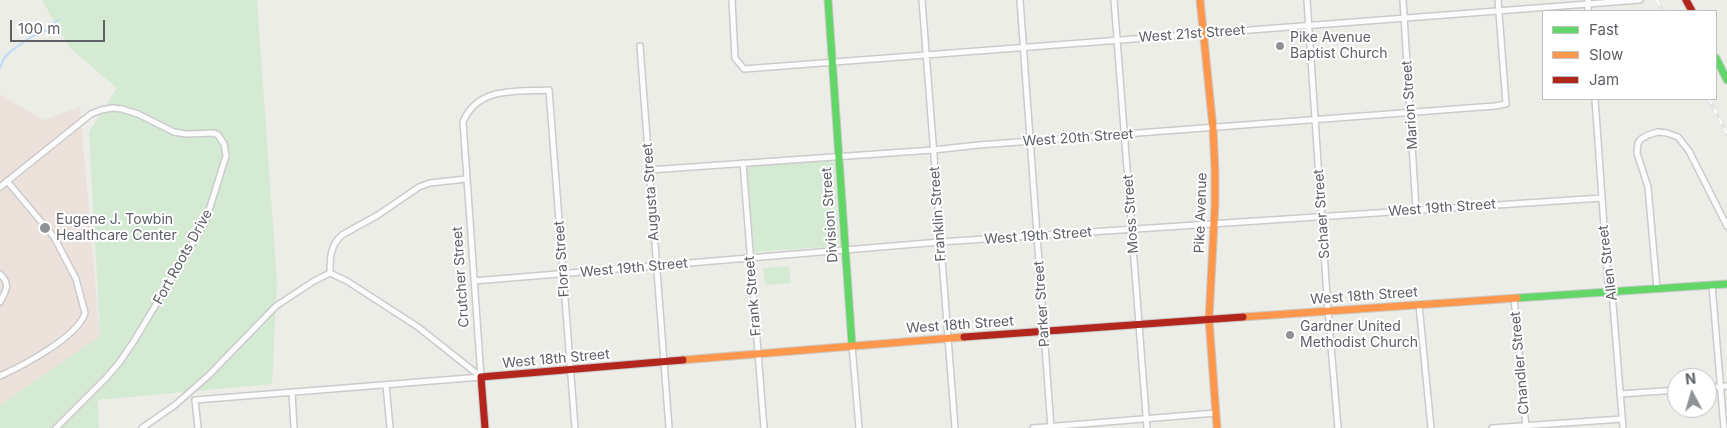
<!DOCTYPE html>
<html>
<head>
<meta charset="utf-8">
<style>
  body { margin:0 }
  #map { position:relative; width:1727px; height:428px; overflow:hidden; background:#edede8; font-family:Inter,sans-serif }
  canvas { display:block }
  .legend { position:absolute; left:1542px; top:10px; width:175px; height:90px; box-sizing:border-box; background:#fff; border:1px solid #bec0c2; margin:0; padding:6px 9px; list-style:none; font-size:15px; color:#5d6166 }
  .legend li { display:flex; align-items:center; gap:10px; height:25px }
  .legend b { width:25px; border:1px solid #bec0c2 }
  .north { position:absolute; left:1667px; top:368px; width:50px; height:50px; box-sizing:border-box; background:#fff; border:1px solid #bec0c2; border-radius:50%; rotate:354deg; font-size:14px; font-weight:700; line-height:20px; text-align:center; color:#5d6166 }
  .north::after { content:''; display:block; margin:auto; width:18px; height:22px; background:#8f9294; clip-path:polygon(50% 0,100% 100%,50% 72%,0 100%) }
  .scale { position:absolute; left:10px; top:20px; width:95px; height:22px; box-sizing:border-box; border:2px solid #5d6166; border-top:0; padding-left:6px; font-size:15px; line-height:18px; white-space:nowrap; color:#5d6166; -webkit-text-stroke:4px #fff; paint-order:stroke }
</style>
</head>
<body>
<div id="map">
<canvas width="1727" height="428"></canvas>
<ul class="legend">
<li><b style="height:6px;background:#63d668"></b>Fast</li>
<li><b style="height:6px;background:#ff974d"></b>Slow</li>
<li><b style="height:6px;background:#b3261e"></b>Jam</li>
</ul>
<div class="north">N</div>
<div class="scale">100 m</div>
</div>
<script>
const context = document.querySelector('canvas').getContext('2d');
context.lineJoin = 'round';
function fill(path, color) { context.fillStyle = color; context.fill(path, 'evenodd'); }
function stroke(path, color, width, dash) { context.strokeStyle = color; context.lineWidth = width; context.lineCap = dash ? 'butt' : 'round'; context.setLineDash(dash || []); context.stroke(path); }
function drawText(font, color, halo, rows, align = 'center') {
  context.font = font + ' Inter,sans-serif'; context.lineWidth = 4; context.setLineDash([]); context.textBaseline = 'middle'; context.strokeStyle = halo; context.fillStyle = color; for (const [text, x, y, turn = 0] of rows) {
    context.save(); context.translate(x, y); context.rotate((+turn || 0) * Math.PI / 180); context.textAlign = isNaN(turn) ? turn : align; if (halo) context.strokeText(text, 0, 0); context.fillText(text, 0, 0); context.restore();
  }
}
const medical = new Path2D(`
  M0,94L43,120L80,107L100,337L0,405Z`);
const green = new Path2D(`
  M43,0H257L277,282L272,384L98,400L99,428H0V405L100,336L89,132L117,88L70,48L44,4Z
  M830,160L834,163L840,244L838,246L754,252L746,169L749,166Z
  M789,266L791,283L765,285L763,268Z`);
const stream = new Path2D(`
  M0,68L4,58L11,51L31,37L45,31L59,19`);
const street = new Path2D(`
  M732,0L735,58L744,69L1640,0
  M922,0L955,428
  M1020,0L1051,428
  M1114,0L1147,428
  M1307,0L1328,311L1338,428
  M1403,0L1416,209
  M1588,0V11
  M640,46L669,428
  M1595,99L1608,283L1612,292L1623,428
  M743,163L764,428
  M649,170L933,150L979,145L1495,106L1506,104L1498,0
  M0,187L91,114L101,110L112,108L122,109L138,114L174,132L186,134L214,133L218,135L224,144L226,156L205,223L134,341L119,363L106,378L56,428
  M330,273C330,259 330,245 342,235L378,215L419,187L430,183L466,179
  M0,274C11,284 6,291 0,302
  M474,281L940,242L1602,198
  M1712,285L1724,428
  M1657,289L1648,187L1637,153L1638,143L1641,139L1648,135L1658,132L1667,133L1678,137L1689,151L1727,226
  M1514,298L1526,428
  M1419,305L1431,428
  M852,345L859,428
  M0,376C22,366 78,337 85,313L76,279L54,237L7,181
  M481,377L463,122C478,86 516,92 549,90L575,428
  M386,385L390,428
  M1707,388L1727,386
  M292,392L294,428
  M1620,394L1677,390
  M142,428L175,405L209,375L276,306L314,281L330,273L347,281L418,327L481,377
  M198,428L195,400L481,377
  M1033,428L1216,413
  M1492,428L1622,419`);
const fast = new Path2D(`
  M828,0L852,345
  M1716,58L1727,80
  M1517,298L1727,284`);
const slow = new Path2D(`
  M1200,0L1213,128L1215,171V205L1209,319L1217,428
  M1243,317L1517,298
  M683,360L964,337`);
const jam = new Path2D(`
  M1686,0L1692,11
  M964,337L1243,317
  M485,428L481,377L683,360`);
const rail = new Path2D(`
  M1657,0L1663,11
  M1709,99L1727,134`);
const markers = [
  [1280,46,5,"#8f9294"],
  [45,228,6,"#8f9294"],
  [1290,335,5,"#8f9294"]
];
const streetNames = [
  ["West 21st Street",1192,34,-4],
  ["Marion Street",1410,105,-94],
  ["West 20th Street",1078,138,-4],
  ["Augusta Street",651,192,-94],
  ["West 19th Street",1442,208,-4],
  ["Pike Avenue",1201,213,-88],
  ["Franklin Street",938,214,-94],
  ["Moss Street",1131,214,-94],
  ["Schaer Street",1322,214,-94],
  ["Division Street",830,215,-94],
  ["West 19th Street",1038,236,-4],
  ["Fort Roots Drive",183,257,-61],
  ["Flora Street",562,259,-94],
  ["Allen Street",1608,263,-97],
  ["West 19th Street",634,268,-5],
  ["Crutcher Street",461,277,-94],
  ["Frank Street",753,296,-95],
  ["West 18th Street",1364,296,-4],
  ["Parker Street",1042,304,-94],
  ["West 18th Street",960,325,-4],
  ["West 18th Street",556,359,-5],
  ["Chandler Street",1520,363,-95]
];
const poiNames = [
  ["Pike Avenue",1290,38],
  ["Baptist Church",1290,54],
  ["Eugene J. Towbin",56,220],
  ["Healthcare Center",56,236],
  ["Gardner United",1300,327],
  ["Methodist Church",1300,343]
];
fill(medical, '#ede1dc');
fill(green, '#d4ead3');
stroke(stream, '#bbdcf8', 2);
stroke(street, '#cacbca', 8);
stroke(fast, '#cbcbcb', 9);
stroke(slow, '#cbcbcb', 9);
stroke(jam, '#cbcbcb', 9);
stroke(street, '#fcfcfc', 5);
stroke(fast, '#63d668', 7);
stroke(slow, '#ff974d', 7);
stroke(jam, '#b3261e', 7);
stroke(rail, '#e4e4e3', 4);
stroke(rail, '#fff', 2, [5.5]);
for (const [x, y, r, color] of markers) { const dot = new Path2D(); dot.arc(x, y, r, 0, 2 * Math.PI); context.fillStyle = color; context.fill(dot); stroke(dot, '#fff', 2); }
drawText('14px', '#5d6166', '#fff', streetNames);
drawText('14px', '#5d6166', '#fff', poiNames, 'left');
</script>
</body>
</html>
